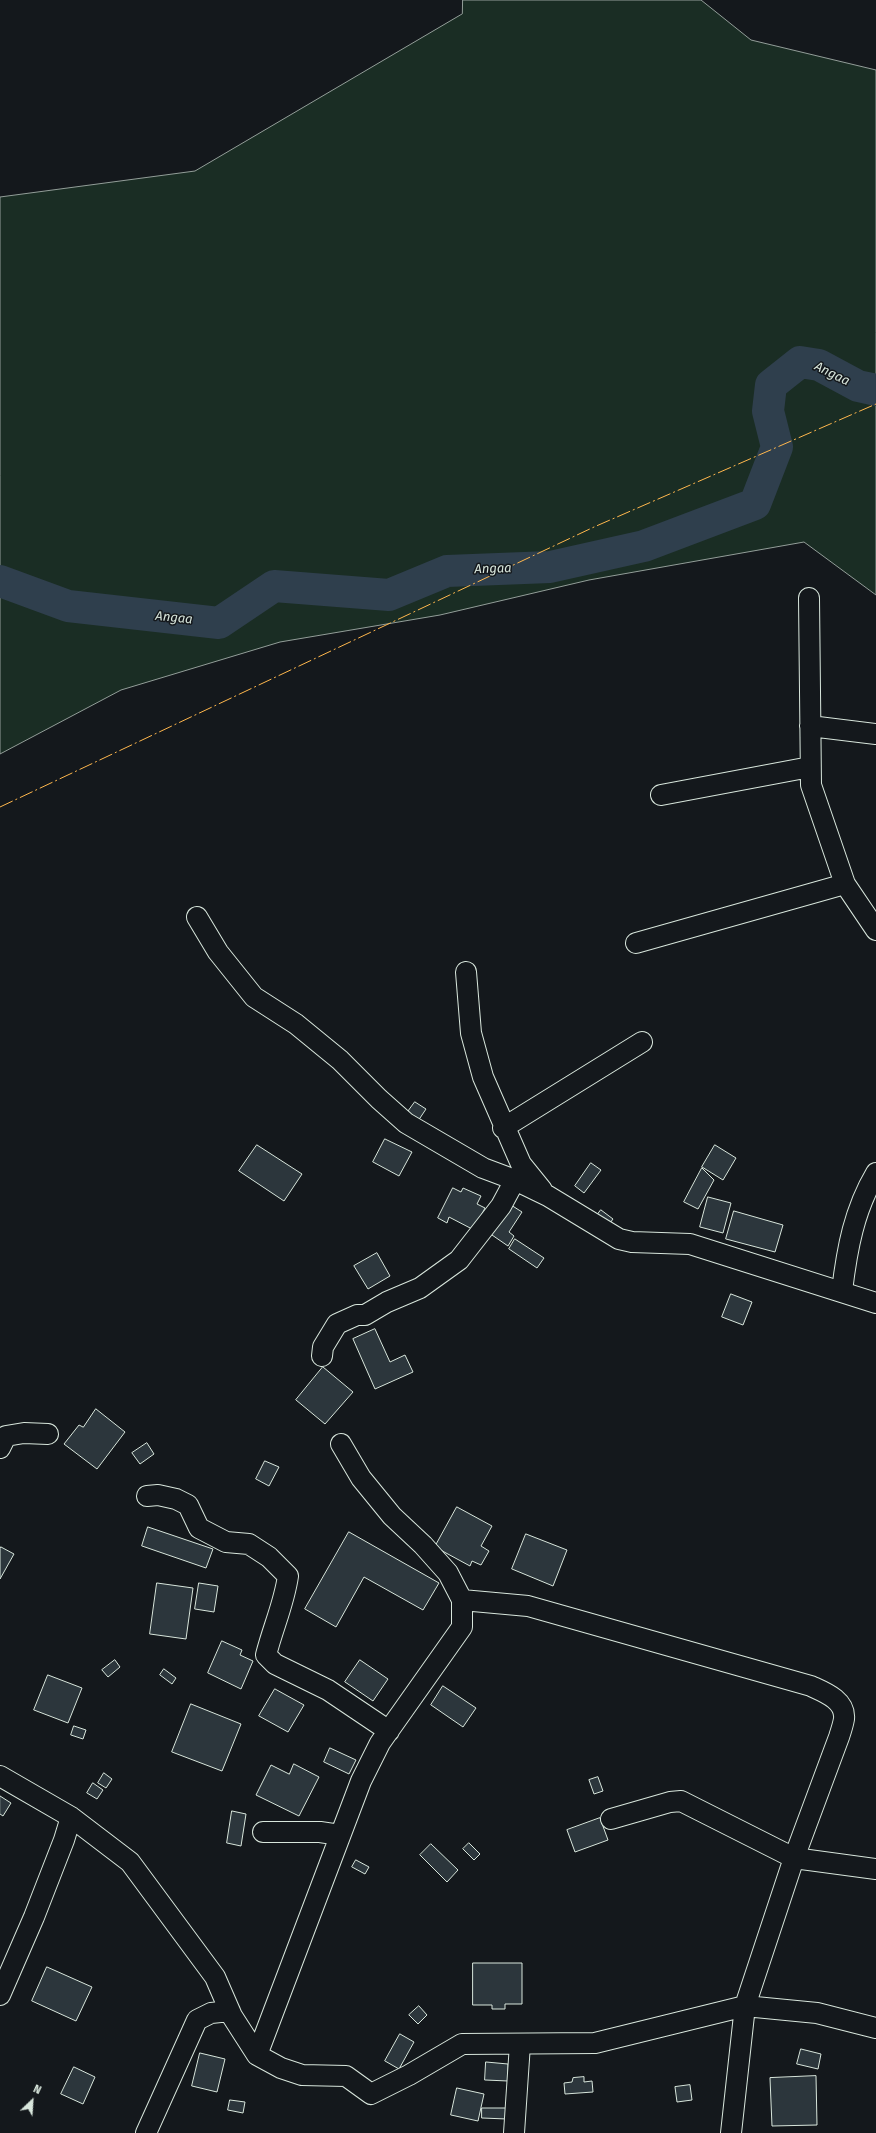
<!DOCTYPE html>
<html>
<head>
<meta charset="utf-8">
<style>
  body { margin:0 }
  #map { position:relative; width:876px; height:2133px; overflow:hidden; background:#14181c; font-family:"Fira Sans",sans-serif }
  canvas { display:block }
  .north { position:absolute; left:12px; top:2081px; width:40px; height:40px; -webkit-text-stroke:3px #14181c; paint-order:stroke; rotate:25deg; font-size:11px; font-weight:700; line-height:16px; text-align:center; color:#d8e6dc }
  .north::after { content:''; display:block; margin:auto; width:14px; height:18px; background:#d8e6dc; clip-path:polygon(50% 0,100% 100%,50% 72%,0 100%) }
</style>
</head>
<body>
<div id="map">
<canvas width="876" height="2133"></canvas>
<div class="north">N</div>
</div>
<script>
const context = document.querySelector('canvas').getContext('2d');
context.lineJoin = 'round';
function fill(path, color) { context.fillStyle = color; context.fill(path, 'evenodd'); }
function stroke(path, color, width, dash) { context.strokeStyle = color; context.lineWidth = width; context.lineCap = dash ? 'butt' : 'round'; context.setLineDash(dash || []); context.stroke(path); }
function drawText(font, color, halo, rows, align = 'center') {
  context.font = font + ' "Fira Sans",sans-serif'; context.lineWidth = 3; context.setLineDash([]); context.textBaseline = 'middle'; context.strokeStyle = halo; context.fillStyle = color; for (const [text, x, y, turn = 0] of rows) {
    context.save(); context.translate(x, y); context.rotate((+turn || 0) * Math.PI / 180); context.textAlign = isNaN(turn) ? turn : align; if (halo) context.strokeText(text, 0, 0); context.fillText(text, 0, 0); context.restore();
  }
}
const green = new Path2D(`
  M463,0H701L751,40L876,70V595L804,542L589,580L440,615L280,642L121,690L0,754V197L195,171L462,14Z`);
const river = new Path2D(`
  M0,581L68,606L219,623L274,586L389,595L447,571L550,567L644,546L755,504L777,447L768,411L771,385L800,362L819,365L858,386L876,390`);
const building = new Path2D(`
  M415,1102L426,1109L418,1121L407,1113Z
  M385,1139L412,1152L399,1176L373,1162Z
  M257,1145L302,1174L284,1201L239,1171Z
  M715,1145L736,1158L723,1180L702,1167Z
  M591,1163L601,1170L584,1193L575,1186Z
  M702,1168L714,1180L698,1209L684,1202Z
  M453,1188L461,1192L463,1188L481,1196L477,1204L485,1208L474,1230L449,1217L447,1223L438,1218Z
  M708,1197L731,1203L723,1233L700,1227Z
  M511,1205L522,1212L509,1232L514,1236L508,1246L492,1235Z
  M601,1210L613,1219L607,1227L595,1218Z
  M734,1211L783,1225L775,1252L726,1239Z
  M515,1239L544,1258L537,1268L509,1249Z
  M377,1253L390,1276L368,1289L354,1266Z
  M731,1294L752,1302L743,1325L722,1317Z
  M375,1329L390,1362L405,1355L413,1372L375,1389L353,1339Z
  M323,1367L353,1392L325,1424L296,1400Z
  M96,1409L125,1432L97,1469L64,1444L79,1425L83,1427Z
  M147,1443L154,1454L140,1464L132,1453Z
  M265,1461L279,1467L269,1486L256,1479Z
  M457,1507L492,1526L481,1546L489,1551L481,1565L472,1561L470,1566L435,1547Z
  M148,1527L213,1549L206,1568L142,1546Z
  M349,1532L439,1583L423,1610L364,1577L336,1627L305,1609Z
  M526,1534L567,1550L553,1586L512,1569Z
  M1,1547L14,1554L0,1579V1549Z
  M157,1583L193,1588L186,1639L150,1634Z
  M199,1583L218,1586L214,1612L195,1609Z
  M222,1641L242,1650L240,1655L253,1661L241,1689L208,1673Z
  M115,1660L120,1667L108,1677L102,1670Z
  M360,1660L388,1679L373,1701L345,1682Z
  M164,1669L176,1678L172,1684L160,1675Z
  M48,1675L82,1688L68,1723L34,1710Z
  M443,1686L476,1708L463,1727L431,1705Z
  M275,1689L304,1705L288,1732L259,1716Z
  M191,1704L241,1724L222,1771L172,1752Z
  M74,1726L86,1730L83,1739L71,1735Z
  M330,1748L356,1760L349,1774L324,1762Z
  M294,1764L319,1777L299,1816L256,1795L271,1765L289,1774Z
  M104,1773L112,1779L106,1788L98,1783Z
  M598,1777L603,1791L594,1794L589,1780Z
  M93,1783L103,1790L97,1799L87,1793Z
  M0,1796L11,1803L3,1816L0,1814Z
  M232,1811L246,1814L241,1846L227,1843Z
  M600,1818L608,1840L575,1852L567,1830Z
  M469,1843L480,1854L474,1860L463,1849Z
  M431,1844L458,1870L447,1882L420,1855Z
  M356,1860L369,1867L365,1874L352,1867Z
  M473,1963H522V2004H505V2009H492V2005H473Z
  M47,1967L92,1987L76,2021L32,2001Z
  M419,2006L427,2015L418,2024L409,2015Z
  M400,2034L414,2042L399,2069L385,2061Z
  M801,2049L821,2054L818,2069L797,2064Z
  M200,2053L225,2059L217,2092L192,2086Z
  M486,2062L508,2064V2081L485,2080Z
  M74,2067L95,2077L83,2104L61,2094Z
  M816,2076L817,2125L772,2126L770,2078Z
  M584,2077V2082L592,2081L593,2092L565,2094L564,2083L572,2082L573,2078Z
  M690,2085L692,2100L677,2102L675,2087Z
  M457,2088L484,2094L478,2121L451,2115Z
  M230,2100L245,2102L243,2113L228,2110Z
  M482,2108H508L507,2119L482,2118Z`);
const minor = new Path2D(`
  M809,598L811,785L845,884L876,930
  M810,726L876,734
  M661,795L810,767
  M197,917L218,952L254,997L296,1024L340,1060L379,1099L406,1123L483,1168L515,1180L548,1196L619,1239L632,1242L690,1244L876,1303
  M636,943L845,884
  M466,972L471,1033L483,1077L521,1164L542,1190
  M503,1128L642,1042
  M842,1291C847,1249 854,1210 876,1173
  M322,1356L323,1347L337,1324L357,1315H365L387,1302L420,1288L459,1260L501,1206L515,1180
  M0,1448L6,1436L24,1433L48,1434
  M147,1496L158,1495L176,1499L188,1505L199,1528L226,1542L249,1544L269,1557L288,1576C284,1604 273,1627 266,1655L275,1664L328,1690L389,1731
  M462,1600L528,1606L811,1686C824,1692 846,1700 844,1719C843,1725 841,1731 839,1737L794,1858L745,2006L731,2133
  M0,1776L71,1817L130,1862L215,1977L232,2016L257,2055L281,2068L302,2075L346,2076L371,2094L409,2075L462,2044L595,2043L745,2006L817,2013L876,2028
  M611,1819L670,1802L681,1801L794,1858L876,1869
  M263,1832H320L340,1835
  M0,1995L34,1917L64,1840L71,1817
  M257,2055L361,1781L380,1743L462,1627V1600L448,1573L423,1545L392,1516L361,1478L341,1444
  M146,2133L197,2020L211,2013L230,2011
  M514,2133L520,2044`);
const power = new Path2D(`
  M0,807L594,527L876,404`);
const waterNames = [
  ["Angaa",832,374,26],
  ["Angaa",493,569,-2],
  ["Angaa",174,618,6]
];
fill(green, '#1a2d24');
stroke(green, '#939e99', 1);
stroke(river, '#2f3f4d', 32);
fill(building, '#2c363c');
stroke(building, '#d8e6dc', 1);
stroke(minor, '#d8e6dc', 22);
stroke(minor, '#14181c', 20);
stroke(power, '#ffb74d', 1, [14, 3, 2, 3]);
drawText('italic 13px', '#d8e6dc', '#14181c', waterNames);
</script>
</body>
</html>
